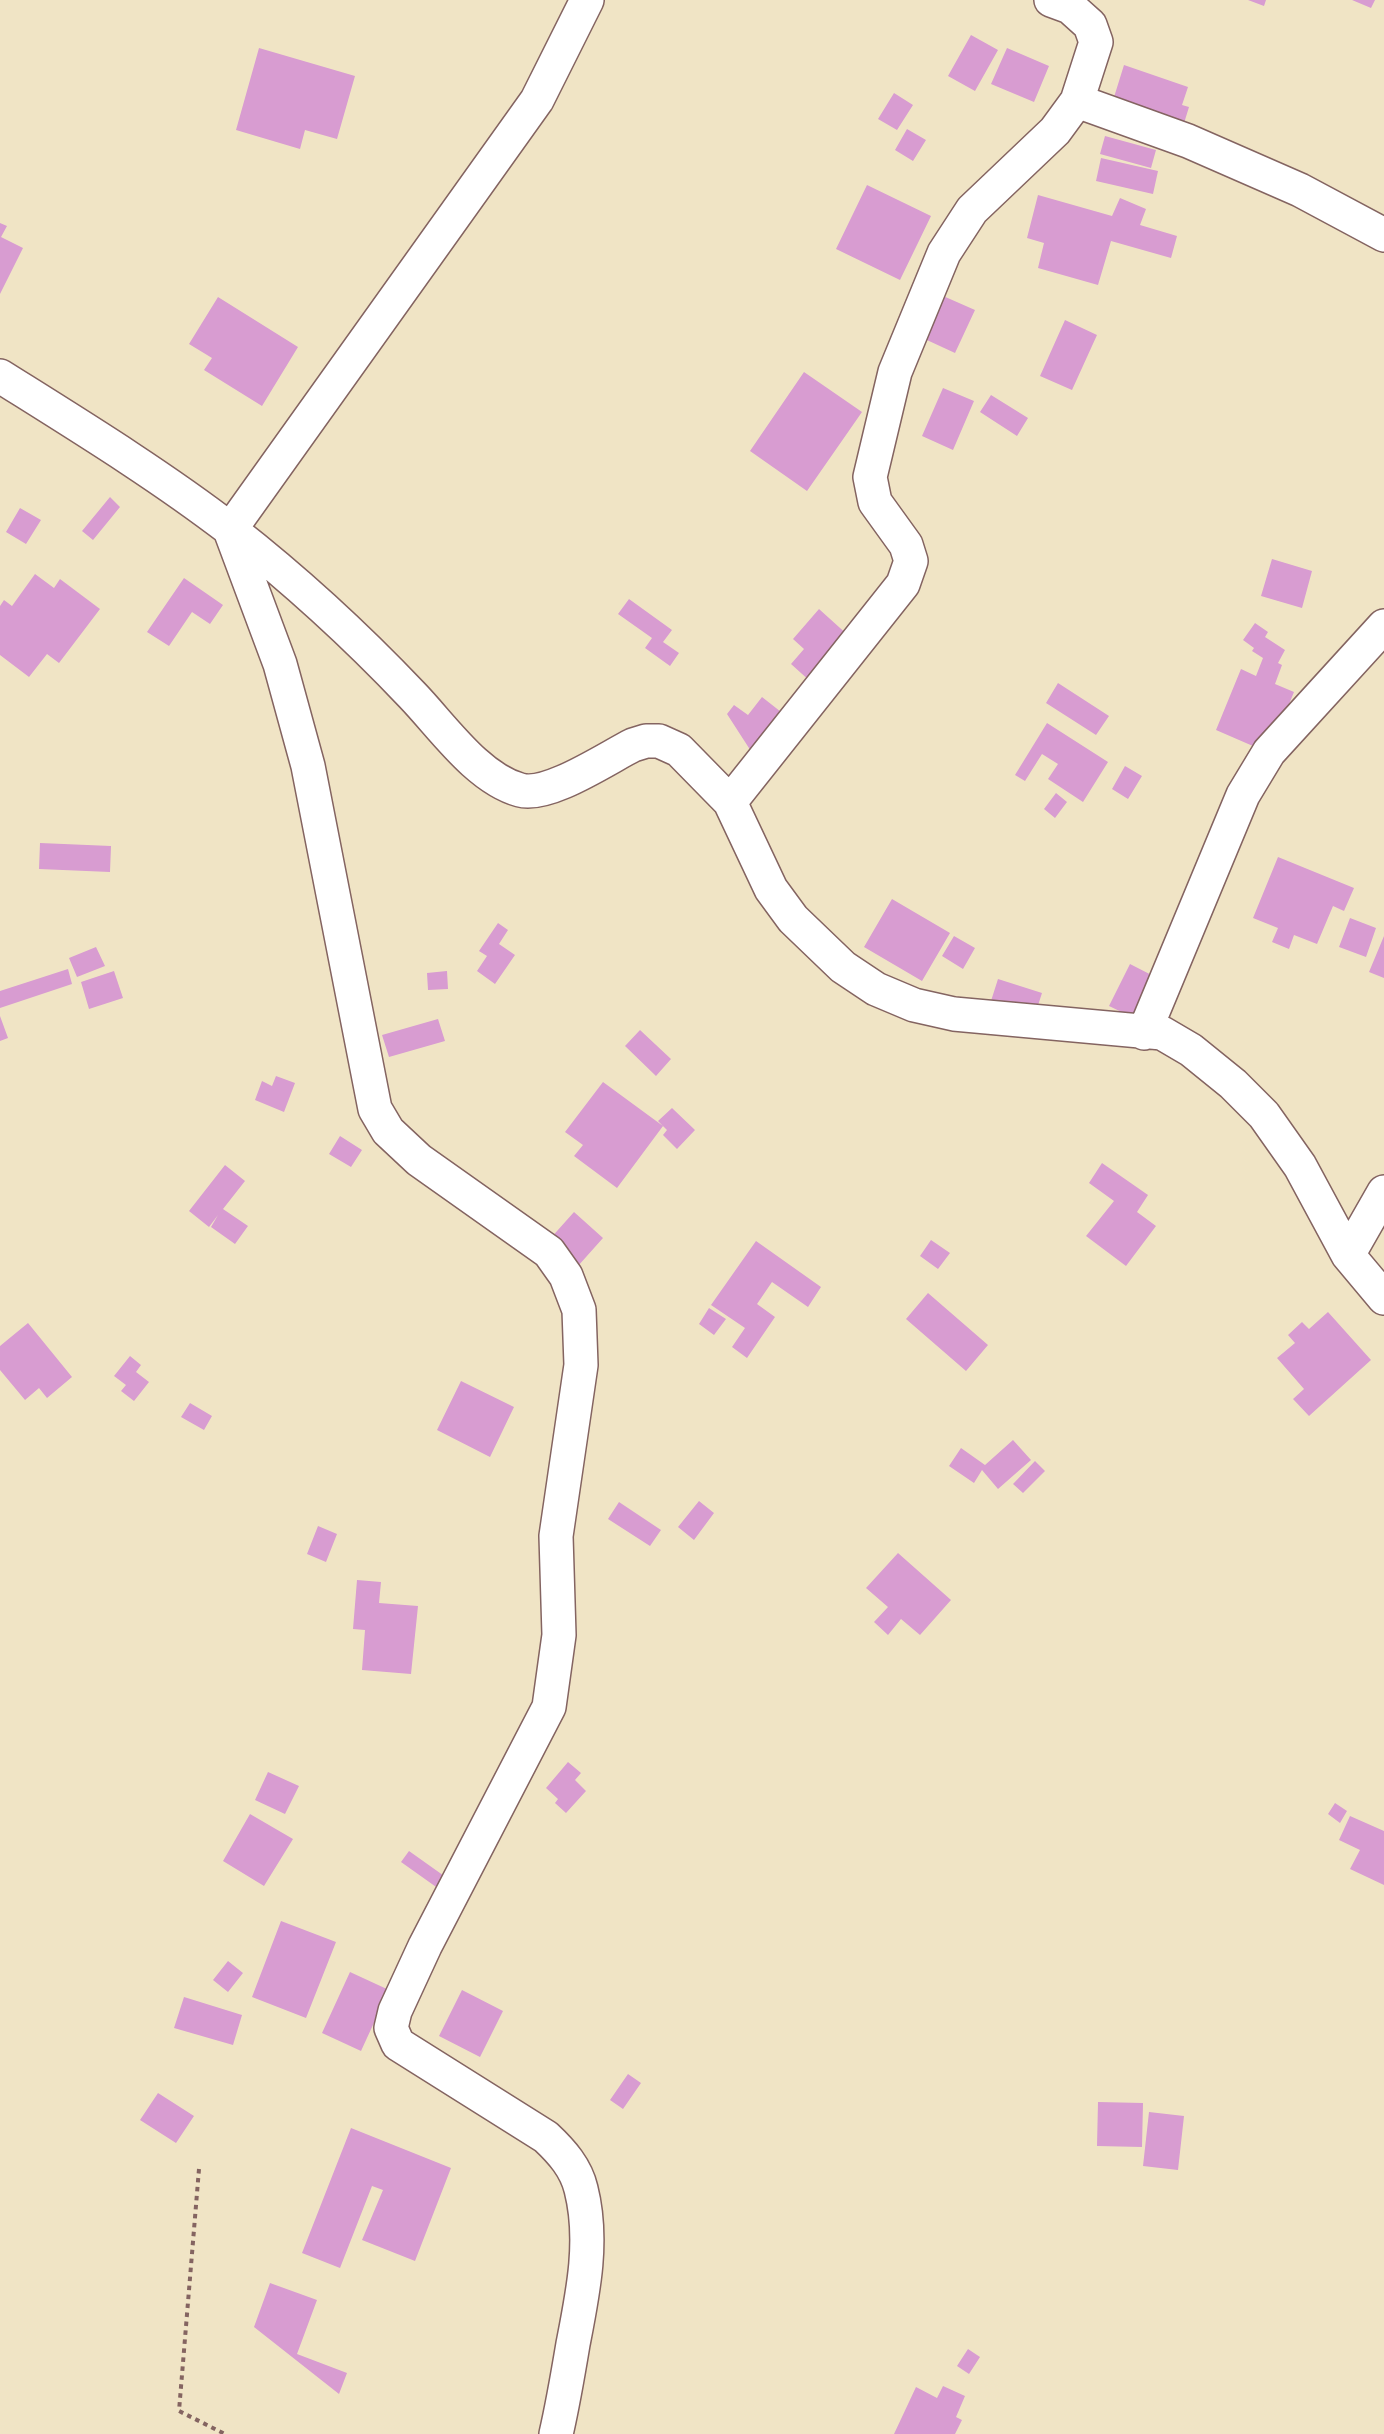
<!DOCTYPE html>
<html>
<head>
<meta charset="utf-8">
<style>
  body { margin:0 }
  canvas { display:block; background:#f0e4c5 }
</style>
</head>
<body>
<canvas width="1384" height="2434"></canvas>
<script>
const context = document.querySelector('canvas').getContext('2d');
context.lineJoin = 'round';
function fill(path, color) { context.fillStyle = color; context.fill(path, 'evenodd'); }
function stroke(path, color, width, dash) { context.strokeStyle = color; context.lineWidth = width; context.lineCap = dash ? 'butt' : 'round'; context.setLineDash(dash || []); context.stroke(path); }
const building = new Path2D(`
  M1248,0H1266L1264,6Z
  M1352,0H1375L1371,8Z
  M971,35L998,50L975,91L948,76Z
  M259,48L355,76L337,139L305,130L300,149L236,130Z
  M1007,48L1049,66L1034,102L991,84Z
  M1124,65L1188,87L1182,105L1189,107L1181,133L1110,110Z
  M894,93L913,105L897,130L878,119Z
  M907,129L926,140L913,161L895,150Z
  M1105,136L1156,150L1151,168L1100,154Z
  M1101,158L1158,171L1153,194L1096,181Z
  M867,185L931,216L900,280L836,249Z
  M1038,195L1112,216L1120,198L1146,209L1140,225L1177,236L1171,258L1111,241L1098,285L1038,268L1044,243L1027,238Z
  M0,223L7,226L1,237L23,248L0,294Z
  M934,292L975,310L955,353L916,335Z
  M218,297L298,347L262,406L204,370L212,358L189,344Z
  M1065,320L1097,335L1072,390L1040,376Z
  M804,372L862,412L807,491L750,451Z
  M943,388L974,401L953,450L922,436Z
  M991,395L1028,418L1017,436L980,412Z
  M110,497L120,507L93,540L82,531Z
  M20,508L41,520L26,544L6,532Z
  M1272,559L1312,571L1302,608L1261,596Z
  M35,574L54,588L60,579L100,609L59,663L47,654L29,677L0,655V606L4,600L12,606Z
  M184,578L223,605L210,624L192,612L169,646L147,632Z
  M629,599L672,630L663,642L679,653L670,666L645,648L652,638L618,614Z
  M819,609L860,646L821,691L791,664L804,649L793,639Z
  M1255,623L1268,632L1265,637L1285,650L1278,663L1282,665L1275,684L1294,692L1269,753L1216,730L1241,669L1256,676L1263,658L1252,651L1254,648L1243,640Z
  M1058,683L1109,716L1096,735L1046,703Z
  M762,697L790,719L758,762L727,714L734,705L748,715Z
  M1047,723L1108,762L1083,802L1048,779L1058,764L1042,754L1025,781L1015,775Z
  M1125,766L1142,776L1128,799L1112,789Z
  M1056,793L1067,802L1055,818L1044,809Z
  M40,843L111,846L110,872L39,869Z
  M1278,857L1354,888L1344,911L1333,906L1317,944L1294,935L1289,949L1272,942L1278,928L1253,918Z
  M892,899L950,933L922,981L864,947Z
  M1350,918L1376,928L1366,957L1339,947Z
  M498,923L508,930L499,944L515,955L495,984L477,971L487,956L479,951Z
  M954,936L975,948L963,969L942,956Z
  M1384,936V978L1369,972Z
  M96,947L105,966L77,977L69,958Z
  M1130,964L1171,985L1151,1026L1109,1006Z
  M68,969L72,984L0,1008V991Z
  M114,971L123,998L89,1009L81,982Z
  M447,971L448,989L428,990L427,973Z
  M998,979L1042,993L1031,1027L983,1026Z
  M0,1016L8,1038L0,1041Z
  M438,1019L445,1041L389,1057L382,1035Z
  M640,1030L671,1059L656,1076L625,1046Z
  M276,1076L295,1083L284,1112L255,1100L262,1081L272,1086Z
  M603,1082L663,1126L617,1188L574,1156L583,1145L565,1132Z
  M672,1108L695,1130L677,1149L663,1135L667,1130L658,1121Z
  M340,1136L362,1150L351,1167L329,1154Z
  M1102,1163L1148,1195L1137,1212L1156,1226L1126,1266L1086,1236L1114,1201L1089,1183Z
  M225,1165L245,1181L223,1209L248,1226L235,1244L211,1227L218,1215L209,1227L189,1211Z
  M574,1212L603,1238L578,1266L549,1240Z
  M931,1240L950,1253L938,1269L920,1256Z
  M756,1241L821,1287L808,1307L772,1282L757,1304L775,1317L747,1358L732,1347L745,1328L711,1305Z
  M928,1293L988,1345L966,1371L906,1319Z
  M709,1308L726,1319L714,1335L699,1324Z
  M1328,1312L1371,1360L1309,1416L1293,1399L1304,1389L1277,1358L1295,1343L1288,1335L1302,1322L1309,1329Z
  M28,1323L72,1377L47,1398L39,1388L25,1400L0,1370V1346Z
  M130,1356L141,1365L136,1372L149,1382L134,1401L121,1391L126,1385L114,1376Z
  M461,1381L514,1407L490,1457L437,1430Z
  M190,1403L212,1416L204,1430L181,1417Z
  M1013,1440L1031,1460L998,1489L982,1470L974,1483L949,1466L961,1448L985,1465Z
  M1035,1461L1045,1471L1023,1493L1013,1484Z
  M699,1501L714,1513L694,1540L678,1527Z
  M619,1502L661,1530L650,1546L608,1519Z
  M318,1526L337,1534L326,1562L307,1554Z
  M898,1553L951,1600L920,1635L901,1619L888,1635L874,1622L888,1607L866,1588Z
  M357,1580L381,1582L379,1603L418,1606L411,1674L362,1670L365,1630L353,1629Z
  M568,1762L581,1773L575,1780L586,1791L566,1813L555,1803L558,1799L546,1788Z
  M268,1772L299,1786L285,1814L255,1800Z
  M1335,1803L1347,1811L1340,1823L1328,1814Z
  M250,1814L293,1839L264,1886L223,1861Z
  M1350,1816L1384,1831V1885L1350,1869L1360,1850L1339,1840Z
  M409,1851L447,1878L439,1889L401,1862Z
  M281,1921L336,1942L306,2018L252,1997Z
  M228,1961L243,1973L228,1992L213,1980Z
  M350,1972L389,1990L361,2051L322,2033Z
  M462,1990L503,2011L480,2057L439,2036Z
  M184,1997L242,2015L233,2045L174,2028Z
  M628,2074L641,2083L623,2109L610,2100Z
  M158,2093L194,2116L176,2143L140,2120Z
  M1098,2102L1143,2103L1142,2147L1097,2146Z
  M1149,2112L1184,2116L1178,2170L1143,2166Z
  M351,2128L451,2168L415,2261L362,2240L383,2190L372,2186L340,2268L302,2253Z
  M270,2283L317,2300L297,2354L347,2373L339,2394L254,2327Z
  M968,2349L980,2357L969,2374L957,2366Z
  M943,2386L965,2396L956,2417L962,2420L955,2434H894L916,2387L937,2398Z`);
const path = new Path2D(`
  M199,2169L179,2411L225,2434`);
const street = new Path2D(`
  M1077,101L1188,141L1300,190L1384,235
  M0,376C78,425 158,474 231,530C295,580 356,636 412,695C442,726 477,778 520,790C548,798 607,758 633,745L646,741H659L679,750L730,802L771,889L793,919L843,967L876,989L914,1005L954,1014L1162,1033L1191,1050L1233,1084L1264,1115L1300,1166L1348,1255L1384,1298
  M730,802L903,584L911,561L906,545L875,502L870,477L895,372L944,253L972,210L1055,131L1077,101L1096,42L1090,25L1070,7L1051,0
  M1144,1033L1243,795L1269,752L1384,626
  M1348,1255L1384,1192
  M556,2434C563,2404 568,2374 573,2344C583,2293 594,2240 581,2189C576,2168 562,2152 546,2137L398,2044L391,2028L395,2011L425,1946L549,1707L559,1635L556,1536L581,1365L579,1310L566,1276L549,1252L419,1160L388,1131L375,1109L308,766L280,664L230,530L537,100L587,0`);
fill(building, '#d89cd1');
stroke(street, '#846461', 36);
stroke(path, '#846461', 4, [4.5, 4.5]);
stroke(street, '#fff', 33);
</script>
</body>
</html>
